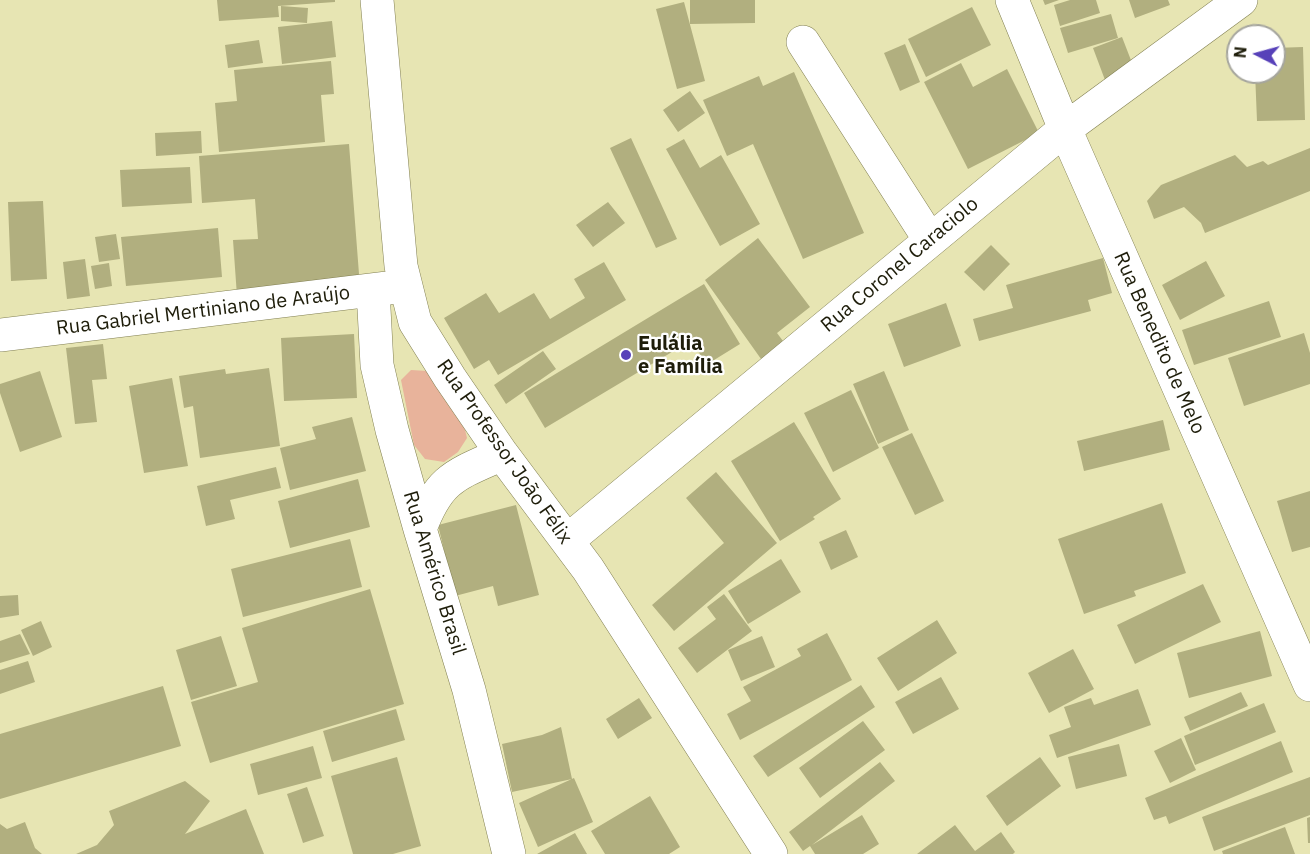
<!DOCTYPE html>
<html>
<head>
<meta charset="utf-8">
<style>
  body { margin:0 }
  #map { position:relative; width:1310px; height:854px; overflow:hidden; background:#e7e5b3; font-family:"IBM Plex Sans",sans-serif }
  canvas { display:block }
  .north { position:absolute; left:1226px; top:24px; width:60px; height:60px; box-sizing:border-box; background:#fff; border:2px solid #a5a59d; border-radius:50%; rotate:276deg; font-size:16px; font-weight:700; line-height:24px; text-align:center; color:#1e1d0a }
  .north::after { content:''; display:block; margin:auto; width:21px; height:27px; background:#5741b9; clip-path:polygon(50% 0,100% 100%,50% 72%,0 100%) }
</style>
</head>
<body>
<div id="map">
<canvas width="1310" height="854"></canvas>
<div class="north">N</div>
</div>
<script>
const context = document.querySelector('canvas').getContext('2d');
context.lineJoin = 'round';
function fill(path, color) { context.fillStyle = color; context.fill(path, 'evenodd'); }
function stroke(path, color, width, dash) { context.strokeStyle = color; context.lineWidth = width; context.lineCap = dash ? 'butt' : 'round'; context.setLineDash(dash || []); context.stroke(path); }
function drawText(font, color, halo, rows, align = 'center') {
  context.font = font + ' "IBM Plex Sans",sans-serif'; context.lineWidth = 4.5; context.setLineDash([]); context.textBaseline = 'middle'; context.strokeStyle = halo; context.fillStyle = color; for (const [text, x, y, turn = 0] of rows) {
    context.save(); context.translate(x, y); context.rotate((+turn || 0) * Math.PI / 180); context.textAlign = isNaN(turn) ? turn : align; if (halo) context.strokeText(text, 0, 0); context.fillText(text, 0, 0); context.restore();
  }
}
const green = new Path2D(`
  M411,370L428,371L462,417L467,438L458,452L444,462L425,459L414,445L401,380Z`);
const building = new Path2D(`
  M217,0H335V2L278,6L279,17L219,21Z
  M690,0H755V23L690,24Z
  M1043,0H1059L1045,5Z
  M1070,0H1096L1100,13L1060,26L1054,5Z
  M1129,0H1168L1170,5L1135,18Z
  M684,2L705,81L677,89L656,9Z
  M281,6L308,8L307,23L281,21Z
  M972,7L991,45L926,77L908,39Z
  M1111,14L1118,38L1068,53L1060,28Z
  M332,21L336,57L282,64L278,27Z
  M1122,37L1134,68L1105,80L1093,48Z
  M259,40L263,63L228,68L225,45Z
  M905,44L920,82L900,91L884,53Z
  M1303,47L1305,120L1257,121L1255,72H1274V48Z
  M331,61L334,94L321,95L325,142L219,152L215,103L237,101L234,70Z
  M961,63L973,87L1007,69L1039,133L968,169L924,82Z
  M794,72L864,233L803,259L753,144L727,156L703,100L759,76L763,86Z
  M690,91L705,113L678,132L663,110Z
  M201,131L202,153L156,156L155,133Z
  M631,138L677,239L656,248L610,148Z
  M684,139L700,168L721,155L760,224L720,246L666,149Z
  M349,144L360,287L237,296L233,240L258,239L255,199L202,203L199,156Z
  M1310,148V191L1205,233L1201,223L1184,207L1154,219L1147,201L1161,185L1235,155L1247,167L1263,161L1268,165Z
  M190,167L192,203L122,207L120,170Z
  M43,201L47,279L11,281L8,202Z
  M608,202L625,223L593,247L576,225Z
  M218,228L222,277L126,286L121,237Z
  M116,234L120,259L99,262L95,237Z
  M758,238L810,307L777,333L789,349L766,366L705,280Z
  M991,245L1010,264L984,291L964,272Z
  M1103,258L1112,293L1088,300L1091,311L979,341L973,319L1013,308L1006,285Z
  M85,259L90,296L67,299L63,262Z
  M1206,261L1225,296L1180,320L1162,285Z
  M604,262L626,300L498,375L489,360L474,369L444,318L486,293L499,313L534,293L550,319L585,298L574,279Z
  M109,263L112,286L95,289L91,266Z
  M704,284L740,344L706,365L692,340L545,428L524,393Z
  M1269,301L1281,337L1194,365L1182,330Z
  M946,303L961,346L904,367L888,324Z
  M1304,333L1310,353V384L1244,406L1228,358Z
  M354,334L357,398L284,401L281,338Z
  M103,344L107,379L92,380L97,422L75,424L66,348Z
  M543,351L556,369L506,404L494,385Z
  M269,368L280,446L200,458L193,406L184,408L179,376L225,369L226,374Z
  M40,371L62,437L20,452L0,393V384Z
  M884,371L909,430L878,444L853,384Z
  M172,378L188,466L144,473L129,386Z
  M851,390L879,448L833,472L804,413Z
  M352,417L366,471L290,490L280,448L316,439L312,427Z
  M1163,420L1170,450L1084,471L1077,441Z
  M794,422L841,499L813,517L815,519L780,541L731,461Z
  M912,433L944,501L915,515L882,447Z
  M276,467L281,488L230,500L235,519L206,526L197,486Z
  M716,472L777,543L674,631L652,605L724,543L686,498Z
  M358,479L370,527L290,548L278,501Z
  M1310,491V547L1292,552L1277,501Z
  M1162,503L1186,573L1134,591L1136,596L1084,614L1058,539Z
  M516,505L539,595L498,606L493,586L455,596L438,525Z
  M846,530L858,557L831,570L819,542Z
  M350,539L362,587L243,617L231,569Z
  M781,559L801,592L748,624L728,591Z
  M1203,584L1221,622L1135,664L1117,625Z
  M370,589L404,704L210,763L191,702L258,682L242,628Z
  M724,594L752,631L697,673L678,648L716,619L707,607Z
  M18,595L19,615L0,618V596Z
  M937,620L957,653L898,691L877,658Z
  M41,621L52,647L33,656L21,630Z
  M1260,631L1272,676L1189,698L1177,653Z
  M827,633L852,680L740,740L727,714L751,701L743,687L801,656L797,649Z
  M20,634L30,654L0,663V641Z
  M221,636L237,686L191,700L176,650Z
  M762,636L775,667L741,681L728,650Z
  M1073,649L1094,689L1049,713L1028,673Z
  M28,661L35,682L0,694V670Z
  M941,677L959,709L913,734L895,702Z
  M861,685L875,707L768,777L753,756Z
  M163,686L181,746L0,799V734Z
  M1138,689L1151,725L1057,758L1049,735L1071,727L1064,707L1091,698L1094,705Z
  M1241,692L1248,706L1190,731L1184,717Z
  M639,698L652,718L618,739L606,719Z
  M1264,703L1276,732L1195,765L1184,736Z
  M396,709L405,740L332,762L323,731Z
  M863,721L885,750L820,798L799,768Z
  M561,727L572,779L512,792L502,744L542,735Z
  M1181,738L1196,770L1170,783L1154,751Z
  M1281,741L1293,772L1169,824L1166,816L1154,820L1145,798Z
  M1119,744L1127,776L1076,789L1068,757Z
  M313,746L322,778L258,795L250,764Z
  M397,757L421,846L393,854H353L331,776Z
  M1040,757L1061,786L1007,826L986,796Z
  M880,762L895,781L812,845L862,815L879,844L863,854H815L810,846L803,851L789,832Z
  M1310,777V815L1214,851L1202,817Z
  M574,778L593,822L538,847L519,803Z
  M185,781L210,801L185,834L246,809L264,854H76L97,845L114,825L109,811Z
  M307,787L324,836L303,843L287,794Z
  M650,796L680,847L669,854H605L591,831Z
  M1310,817V843H1308L1307,818Z
  M25,822L35,848L42,854H0V824L7,829Z
  M955,825L975,851L1001,832L1015,852L1013,854H917Z
  M1285,827L1295,854H1223L1222,851Z
  M575,833L587,854H537Z`);
const minor = new Path2D(`
  M377,0L401,266L415,322L450,378L502,454L588,569L771,854
  M1012,0L1065,129L1310,685
  M803,42L930,240
  M373,290L377,365L392,430L420,529L469,690L509,854
  M0,335L396,287
  M420,529C439,478 455,475 502,454
  M567,541L1065,129L1241,0`);
const markers = [
  [626,355,6,"#5741b9"]
];
const streetNames = [
  ["Rua Coronel Caraciolo",900,265,-40],
  ["Rua Gabriel Mertiniano de Araújo",203,311,-7],
  ["Rua Benedito de Melo",1159,343,66],
  ["Rua Professor João Félix",504,452,55],
  ["Rua Américo Brasil",434,573,73]
];
const poiNames = [
  ["Eulália",638,344],
  ["e Família",638,367]
];
fill(green, '#e8b39b');
fill(building, '#b1af7f');
stroke(minor, '#817f51', 34);
stroke(minor, '#fff', 33);
for (const [x, y, r, color] of markers) { const dot = new Path2D(); dot.arc(x, y, r, 0, 2 * Math.PI); context.fillStyle = color; context.fill(dot); stroke(dot, '#fff', 2); }
drawText('20px', '#1e1d0a', '#fff', streetNames);
drawText('bold 20px', '#1e1d0a', '#fff', poiNames, 'left');
</script>
</body>
</html>
